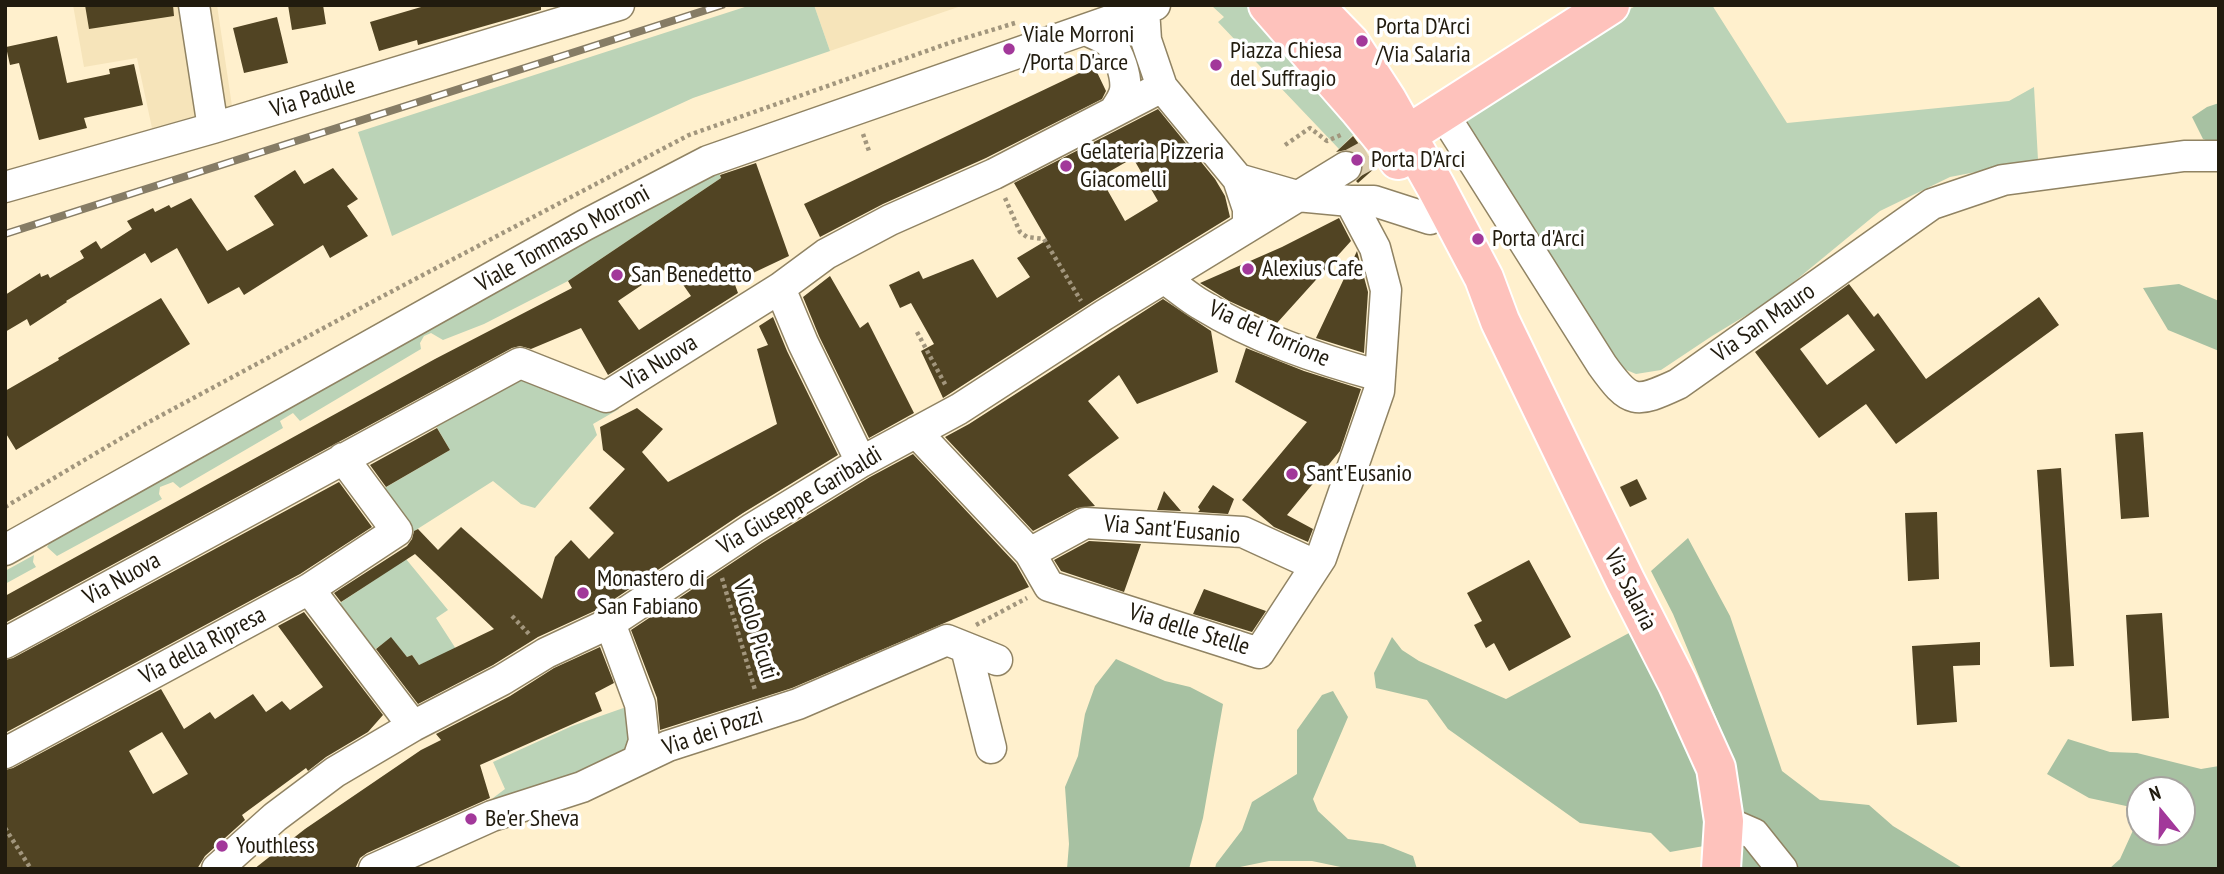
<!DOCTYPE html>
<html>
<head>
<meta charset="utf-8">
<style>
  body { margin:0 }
  #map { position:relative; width:2224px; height:874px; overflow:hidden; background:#fff0cd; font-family:"PT Sans Narrow",sans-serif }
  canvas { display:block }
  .frame { position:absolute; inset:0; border:7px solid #211b0e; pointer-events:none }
  .north { position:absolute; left:2126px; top:776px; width:70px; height:70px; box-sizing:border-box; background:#fff; border:2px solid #a6a49f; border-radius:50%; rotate:341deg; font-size:19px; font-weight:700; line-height:28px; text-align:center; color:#211b0e }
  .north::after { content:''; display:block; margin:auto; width:24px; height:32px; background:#a2389a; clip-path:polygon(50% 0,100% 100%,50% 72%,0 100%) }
</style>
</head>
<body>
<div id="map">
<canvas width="2224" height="874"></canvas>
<div class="frame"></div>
<div class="north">N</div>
</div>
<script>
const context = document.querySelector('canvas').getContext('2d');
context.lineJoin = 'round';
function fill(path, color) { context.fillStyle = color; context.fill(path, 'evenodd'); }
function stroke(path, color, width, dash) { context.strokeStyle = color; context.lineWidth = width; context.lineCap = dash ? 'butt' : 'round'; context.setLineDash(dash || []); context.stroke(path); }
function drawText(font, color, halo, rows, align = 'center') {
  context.font = font + ' "PT Sans Narrow",sans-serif'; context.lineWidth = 7; context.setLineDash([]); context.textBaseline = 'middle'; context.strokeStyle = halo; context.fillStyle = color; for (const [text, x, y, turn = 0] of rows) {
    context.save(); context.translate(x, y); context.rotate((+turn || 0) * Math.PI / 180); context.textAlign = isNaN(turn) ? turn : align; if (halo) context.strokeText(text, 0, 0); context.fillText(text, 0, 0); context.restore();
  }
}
const built = new Path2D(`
  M73,5H217L232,106L152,128L137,58L84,67Z
  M814,5H964L830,51Z`);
const green = new Path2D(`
  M751,5H814L830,51L693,98L392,236L358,132Z
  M1216,5H1247L1262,15L1350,114L1353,135L1339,149L1218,22L1224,17L1212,6Z
  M1637,5H1712L1787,123L2009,101L2034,87L2038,160L1950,177L1880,211L1773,299L1712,336L1661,370L1636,374L1612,364L1455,113Z
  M718,169L721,178L568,281L484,324L443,340L431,333L424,336L420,343L421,349L300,421L293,413L280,421L283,428L180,488L173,482L160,487L159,494L162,499L57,556L47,547L51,540Z
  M520,363L606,397L619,409L593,424L597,435L535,508L521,504L493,481L408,535L376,493L450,450L432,419Z
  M34,555L33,562L36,567L5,584V571Z
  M406,559L448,610L436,618L456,649L419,665L412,655L407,657L391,638L371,652L337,605Z
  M632,705L629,751L496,810L493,798L505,789L493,762L572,726Z`);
const forest = new Path2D(`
  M2219,103V145L2203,139L2192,117L2207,107Z
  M2179,284L2219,301V351L2168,330L2143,288Z
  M1688,538L1730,616L1782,771L1820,800L1869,805L1893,826L1964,869H1742L1704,846L1670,852L1651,833L1580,823L1448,729L1427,700L1376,688L1374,673L1392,637L1402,650L1419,661L1506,699L1629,633L1696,758L1725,739L1673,614L1651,571Z
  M1116,659L1165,681L1190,687L1223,704L1203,818L1189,869H1067L1069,844L1065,787L1078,756L1085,714L1095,686Z
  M1333,691L1348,717L1313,799L1318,811L1348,839L1383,844L1413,856L1417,869H1350L1312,861H1269L1240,867L1239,869H1215L1216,864L1242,830L1252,802L1297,774V730L1322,695Z
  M2068,739L2110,752L2137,753L2201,769L2219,766V869H2109L2120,859L2140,815V832H2182V790H2140V809L2089,798L2047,774Z`);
const building = new Path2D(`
  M85,5H173L174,16L89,29Z
  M288,5H323L326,24L292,30Z
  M428,5H541V10L418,45L417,40L379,51L370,22Z
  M277,17L288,63L244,73L233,28Z
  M57,36L67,83L110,74L109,69L134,64L143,105L84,118L87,128L39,140L19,63L10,65L6,47Z
  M1094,66L1106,91L1102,99L986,158L883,204L820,237L804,204Z
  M1158,109L1215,179L1225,196L1230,217L1095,300L943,398L921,351L934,344L911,303L900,308L889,285L919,271L923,279L973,259L997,298L1030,277L1017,258L1047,240L1014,183ZM1133,158L1158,201L1125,221L1100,177Z
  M1353,136L1376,167L1358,183L1356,181L1362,175L1363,167L1361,157L1354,151L1346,150L1336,152Z
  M756,163L789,256L734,282L738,293L608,375L581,328L531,349L520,346L512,348L5,623V596L435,359L572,288L568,281L721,178L720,175ZM670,266L691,296L639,330L618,301Z
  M333,168L358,199L347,206L368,236L330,258L323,245L244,295L239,287L208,304L177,248L151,263L145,253L66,301L67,302L30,326L27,319L5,332V295L40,273L41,277L48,274L50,278L84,258L80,251L96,241L101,249L132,229L127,221L153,208L155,212L169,205L171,208L191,198L227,251L274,225L254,196L295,170L304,184Z
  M1339,218L1351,241L1277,323L1229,301L1200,283L1282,247Z
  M1357,251L1368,292L1364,353L1316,338Z
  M830,276L860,328L868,322L914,413L869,438L819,336L803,297Z
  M1849,284L1874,317L1878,313L1926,379L2039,297L2059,325L1896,444L1866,404L1819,438L1755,352ZM1848,314L1875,350L1827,385L1800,349Z
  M161,298L190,344L16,450L5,432V391L59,360L58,358Z
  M1163,299L1211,331L1218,372L1137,404L1119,375L1088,401L1119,438L1068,475L1095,506L1077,508L1033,531L945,437L969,424Z
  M773,317L787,351L838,455L743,513L601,608L538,637L493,665L418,704L376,649L391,637L407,657L412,655L419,665L494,629L415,554L341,602L334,593L407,546L412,539L414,531L418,529L438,550L461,527L542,599L555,557L571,540L589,559L614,533L589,508L625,469L603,450L600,427L637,408L663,429L642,452L668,482L777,424L757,349L768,345L759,326Z
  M1246,348L1304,371L1361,389L1340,451L1287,515L1313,529L1308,542L1274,527L1242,500L1307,422L1235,382Z
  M437,428L450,450L386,487L370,465Z
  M2143,432L2149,517L2121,519L2115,434Z
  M913,454L1016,564L1029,587L792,688L660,730L657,698L631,630L762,543L870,477Z
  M2061,468L2074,666L2050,667L2037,470Z
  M1637,479L1647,499L1630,507L1620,487Z
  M339,482L372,527L300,574L5,733V660L13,658Z
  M1213,485L1234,499L1228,514L1198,512L1200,510L1198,507Z
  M1164,491L1181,511L1157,510Z
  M1937,512L1939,579L1908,581L1905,513Z
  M1089,541L1141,544L1124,592L1061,571L1054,560Z
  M1529,560L1571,637L1509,671L1494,643L1486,648L1474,625L1482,621L1467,593Z
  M1204,589L1266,611L1252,632L1193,614Z
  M304,612L383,715L368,732L326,757L308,771L306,768L242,815L245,820L205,856L197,869H5V770L13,768L161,689L184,729L210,712L215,719L253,694L266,712L282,701L290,710L323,687L278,626ZM162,732L188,774L153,794L129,751Z
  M2162,613L2169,718L2132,721L2126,615Z
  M1980,642V665L1953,666L1957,722L1917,725L1912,646Z
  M600,647L614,683L595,693L602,711L480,765L490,798L367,853L360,858L355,869H254L305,829L421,750L441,740L436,734L510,696L554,668Z`);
const minorTunnel = new Path2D(`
  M1346,167L1368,155`);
const path = new Path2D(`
  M863,134L869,151
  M1285,145L1310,128L1327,141L1343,134
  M1005,198L1020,232L1027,237L1044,239L1081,301
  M917,332L946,386
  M5,507L147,423L383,296L689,135L952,42L1015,23
  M722,578L755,690
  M512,616L529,634
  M976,625L1027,598
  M5,828L31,869`);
const minor = new Path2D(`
  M194,5L213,128
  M1144,9L1146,40L1162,87L1238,179L1248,209V221L1245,228
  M1086,30C1094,34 1104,37 1110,43C1119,53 1127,77 1125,90C1124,97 1119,104 1115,110
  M1442,112L1602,365C1630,404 1635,404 1678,384L1932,204L2003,180L2184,156H2219
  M1238,179L1297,196L1350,201H1374L1430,219
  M5,187L213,128L619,5
  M1165,279C1177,287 1188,297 1200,304C1255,338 1318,359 1380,376
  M780,288L803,343L861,462
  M916,432L1030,553L1049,586L1259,653L1321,558L1379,391L1386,290L1375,248L1350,201
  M5,550L585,225L708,161L1155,5
  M1030,553L1085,523L1243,532L1315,565
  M309,589L413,726
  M610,623L640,704L644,741L638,759
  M5,643L520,363L606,397L780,288L826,254L890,220L994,174L1162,87
  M966,648L991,748
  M5,753L309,589L397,531L343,458
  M1724,821L1754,834L1782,869
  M217,869L275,817L335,772L413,726L502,680L546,653L610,623L753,528L861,462L959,409L1104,315L1346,167
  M374,869L492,816L582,787L668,746L798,704L947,640L997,660`);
const major = new Path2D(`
  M1268,5L1358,108L1391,148L1398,160
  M1313,5L1350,43L1387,100L1436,187L1484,278L1500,321L1625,580L1678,684L1716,768L1724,821L1721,869
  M1407,135L1610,5`);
const rail = new Path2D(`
  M5,234L722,5`);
const markers = [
  [1362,41,7,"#a2389a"],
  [1009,49,7,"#a2389a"],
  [1216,65,7,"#a2389a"],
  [1357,160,7,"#a2389a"],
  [1066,166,7,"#a2389a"],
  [1478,239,7,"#a2389a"],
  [1248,269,7,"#a2389a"],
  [617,275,7,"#a2389a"],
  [1292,474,7,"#a2389a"],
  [583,593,7,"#a2389a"],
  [471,819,7,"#a2389a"],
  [222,846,7,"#a2389a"]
];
const poiNames = [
  ["Porta D'Arci",1376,27],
  ["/Via Salaria",1376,55],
  ["Viale Morroni",1023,35],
  ["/Porta D'arce",1023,63],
  ["Piazza Chiesa",1230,51],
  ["del Suffragio",1230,79],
  ["Gelateria Pizzeria",1080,152],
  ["Giacomelli",1080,180],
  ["Porta D'Arci",1371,160],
  ["Porta d'Arci",1492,239],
  ["Alexius Cafe",1262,269],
  ["San Benedetto",631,275],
  ["Sant'Eusanio",1306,474],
  ["Monastero di",597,579],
  ["San Fabiano",597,607],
  ["Be'er Sheva",485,819],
  ["Youthless",236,846]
];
const streetNames = [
  ["Via Padule",313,98,-17],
  ["Viale Tommaso Morroni",563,239,-29],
  ["Via San Mauro",1764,323,-35],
  ["Via del Torrione",1269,334,24],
  ["Via Nuova",660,363,-32],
  ["Via Giuseppe Garibaldi",800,501,-31],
  ["Via Sant'Eusanio",1172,530,5],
  ["Via Nuova",122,579,-29],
  ["Via Salaria",1630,590,63],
  ["Vicolo Picuti",755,630,73],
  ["Via delle Stelle",1189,630,17],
  ["Via della Ripresa",203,646,-28],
  ["Via dei Pozzi",713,732,-19]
];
fill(built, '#f6e4ba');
fill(green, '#bbd3b7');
fill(forest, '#a7c1a2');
fill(building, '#514423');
stroke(minorTunnel, '#ded0b0', 30, [30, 15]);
stroke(minor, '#908363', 33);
stroke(major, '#fff', 42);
stroke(path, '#a2967d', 4.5, [3.5, 3.5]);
stroke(minor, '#fff', 30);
stroke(major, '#fec2bc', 38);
stroke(rail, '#867c65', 8);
stroke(rail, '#fff', 5, [16]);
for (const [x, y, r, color] of markers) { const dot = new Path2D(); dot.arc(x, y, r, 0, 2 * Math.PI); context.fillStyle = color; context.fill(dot); stroke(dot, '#fff', 2.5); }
drawText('24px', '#211b0e', '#fff', poiNames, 'left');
drawText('24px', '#211b0e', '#fff', streetNames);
</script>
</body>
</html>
